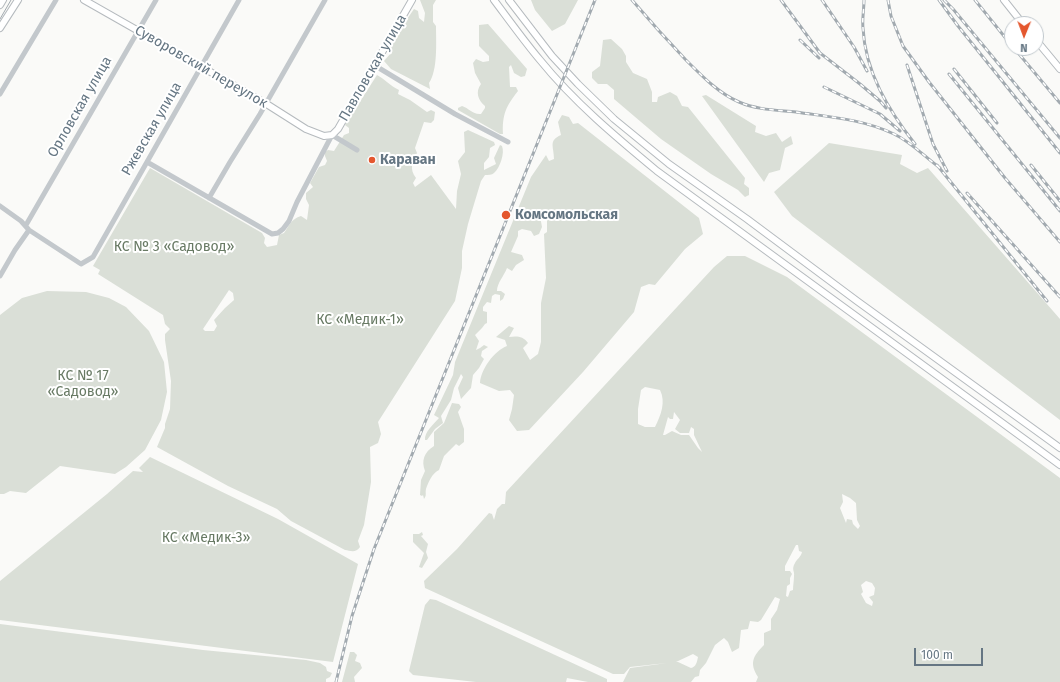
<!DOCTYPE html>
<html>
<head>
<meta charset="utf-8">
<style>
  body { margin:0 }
  #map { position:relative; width:1060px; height:682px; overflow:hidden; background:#fafaf8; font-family:"Fira Sans",sans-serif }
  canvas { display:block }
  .north { position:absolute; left:1004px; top:16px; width:40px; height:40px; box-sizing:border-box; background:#fff; border:1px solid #c1c8cd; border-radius:50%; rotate:181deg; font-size:11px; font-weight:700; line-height:16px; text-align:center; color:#657683 }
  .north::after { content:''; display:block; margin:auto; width:14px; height:18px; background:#e4572e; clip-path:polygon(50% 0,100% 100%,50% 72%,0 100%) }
  .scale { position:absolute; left:914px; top:648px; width:69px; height:18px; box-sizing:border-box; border:2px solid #657683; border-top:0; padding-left:5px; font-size:12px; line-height:14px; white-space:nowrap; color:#657683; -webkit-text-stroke:3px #fff; paint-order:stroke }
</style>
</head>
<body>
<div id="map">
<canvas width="1060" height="682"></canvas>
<div class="north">N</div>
<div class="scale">100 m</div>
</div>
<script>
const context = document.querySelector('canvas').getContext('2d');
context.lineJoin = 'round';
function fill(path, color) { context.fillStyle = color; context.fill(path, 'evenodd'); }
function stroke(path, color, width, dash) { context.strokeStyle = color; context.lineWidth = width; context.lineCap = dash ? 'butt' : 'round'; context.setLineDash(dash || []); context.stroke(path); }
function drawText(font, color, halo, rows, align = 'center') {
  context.font = font + ' "Fira Sans",sans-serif'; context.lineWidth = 4; context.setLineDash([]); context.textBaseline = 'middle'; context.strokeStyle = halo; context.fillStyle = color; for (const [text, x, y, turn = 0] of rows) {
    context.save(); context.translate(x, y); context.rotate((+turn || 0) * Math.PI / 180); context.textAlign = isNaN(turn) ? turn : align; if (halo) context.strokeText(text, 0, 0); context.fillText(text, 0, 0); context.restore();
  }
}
const green = new Path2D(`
  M420,0H436L433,5V22L436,26C436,42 438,70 429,83L430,89L391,69L384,61L391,53L390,44L414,9L418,11L419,18L424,22L425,13Z
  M531,0H578L565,24L552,31L535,10Z
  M488,24L527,69L525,76L521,77L514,73L511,65L509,67L510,87H516L518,91C506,106 502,115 503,134H500L458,110V108L462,106C469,108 473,115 481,114L485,108V106C478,100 475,92 481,84L475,73L473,63L476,59L483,62L489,61V56L479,46V25Z
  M611,39L622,49L626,56V62L633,73L647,79L652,92V102H657L658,97L670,92L677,96L682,106L688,107L745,178L744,184L749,188V195L745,197L738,190L711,174L661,139L614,99V90L607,84H598L592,78V72L600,66L603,40Z
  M377,75C385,79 390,86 399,90L398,94L410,100L427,112L431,110L435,112L434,120L431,123L424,122L415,148L417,153C412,162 409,169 416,178L413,183L415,187L431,175L456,209L457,191L461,174L458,161L465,152L464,132L468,130L494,142L495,145L490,148L489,157L484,163V170L496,164L494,158L500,145L502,146C505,153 500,168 494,173C492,175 488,175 485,175L481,181L468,224L462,251V268L455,301L378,422L381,434L378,443L370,447L371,482L364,525L358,541L360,547C356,553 351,551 345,550L291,521L277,509L228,486L157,447L165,428V424L170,409L171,381L165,340V334L170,329L165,324L163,315L98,274L100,270L93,266L150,168L262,233L265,238L264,243L267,247L277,245L279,235L284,233C289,226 291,219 301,216L307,220L309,205L306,199V193L313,187L310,183L319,167L325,165L327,161L325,156V152L328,150L334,151L344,135L349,133V128L345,125ZM229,290L233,293L234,300L225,308L214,320L217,326L214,331H205L203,329Z
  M706,95L756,126L755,132L766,136L776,133L782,142L791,136L793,144L785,148L780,170L769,173L764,182L702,96Z
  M562,115L569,117L573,124L578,123L699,218L703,234L685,249L655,285L649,284L641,287L634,312L583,372L529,430L517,431L509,420L512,409L514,395L510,390L499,391L480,383C481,369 494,351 507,346L505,340L496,337L509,326L514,328L509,337C517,336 523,336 528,343L523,348L530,360L538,354L541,342V303L546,278L544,234L547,232V216H540L542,227L539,234L534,236L531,231L522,229L518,231V236L511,252L522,255L524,260L516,265L512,271L507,268C504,276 497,283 497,291H501L505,294L503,299L500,301V295L495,294L492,296L491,303L487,302L483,307V311L487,312V323L485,324L482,328L475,335L479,341L476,350L480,348L484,345L488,347L482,351L481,356L484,359L479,368L473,375L471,388L461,399L458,388L463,377L461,374L454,388L451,400L441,416L443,423L435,429L427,440H425C424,432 434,424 439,418L434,415L453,375L455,362L531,177L546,155L549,161L554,159C554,146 548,141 561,135L558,122Z
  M829,143L902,155L900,164L917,173L928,168L1060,319V420L792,216L774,192Z
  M727,256H745L787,277L1060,478V682H756L758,677C749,663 753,656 764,645V633L771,630V619L777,610L780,599L775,597L761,620L758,622L750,621L748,629L741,630L739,648L732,652L728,642L724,638L715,645L706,663L700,670L699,676L695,677L691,682H623L630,668L667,663L630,667L624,674H613L425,588L424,581L457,549L489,513L492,514L494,520L497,509L502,504H505L506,492L714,267ZM645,387L660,390C666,402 661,415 655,427H645L638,424V409L641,390ZM674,412L680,420L675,429L680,433H689L691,427L694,429V435L702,452L698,448L689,435H681L672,431L665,435H663L668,417L670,419H673ZM842,494L850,498L856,503L857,520L860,526L858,529L853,524L852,520L847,519L846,523L840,508L843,502ZM796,545H798L799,551L802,552C801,557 797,559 795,563C791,570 795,571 794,576C794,581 793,585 793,590L790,591L788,597L786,596L787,586L790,584V578L792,574L790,571H785V566ZM866,581L872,583L875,588L874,595L869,597L873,602L872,606L866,603L861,594L863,592L861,585ZM693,654L698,657C697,662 696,667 691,668L678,662H676Z
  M47,291L86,292L109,298L126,307L149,331L164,362L167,392L161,420L145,450L126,467L115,474L60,466L26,493L10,491L4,494H0V315L22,298Z
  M452,403L459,404L461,407L458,412L464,429V442L459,446L456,444L444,456L439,470C432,473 428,483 426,489C425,493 427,495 424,499L423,495L422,496L420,495L421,480L425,471C421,461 424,452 434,446V432L444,423Z
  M150,457L278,519L358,564L333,662L0,620V581L107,494L133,471L143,472L139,468Z
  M422,532L423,535L421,536L428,544L426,552L428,558L422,568L419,567L424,553L413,542V534H419Z
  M430,599L436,600L607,679V682H588L567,678L566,682H476L413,675L409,671L425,605Z
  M0,624L203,650L306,660L320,663L326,667L327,671L332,673L330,677L326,679V682H0Z
  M350,652H354L357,655L355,661L360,663L362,668L354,677L355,682H342Z`);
const minor = new Path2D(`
  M374,65L455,114L508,142
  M0,94L56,0
  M147,162L272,234L278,233L283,229L289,221L297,202L332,135L357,150
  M209,198L230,162L260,114L325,0
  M0,206L21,221L29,230L81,264L93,257L239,0
  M26,225L156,0
  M0,276L15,250L29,230`);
const major = new Path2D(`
  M84,0L265,103L306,129L324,136L332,135L338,129L412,0
  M494,0C509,20 524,41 540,60C574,102 616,137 657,171L1060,465
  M509,0L552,56L578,84L614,119L669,164L747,219L857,301L1060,448
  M1004,0L1023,24
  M0,5L3,0
  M0,28L18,0
  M1036,40L1060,69`);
const tram = new Path2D(`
  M0,19L11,0`);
const rail = new Path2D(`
  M632,0C649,20 667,40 685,59C701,75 718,93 739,102C757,110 777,110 796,112C829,117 863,119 894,134C911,142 925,157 940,168
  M781,0L820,53L860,84L880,101L886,108
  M822,0L854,47L867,71
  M864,0C864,9 862,19 863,28C865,72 889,111 915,144
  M888,0L891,16L903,46L929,82L1005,178L1060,242
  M939,0L958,26L1060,153
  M944,0L953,9L1060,138
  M975,0L1012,46
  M800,40L819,58
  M1014,48L1060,103
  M907,65L933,144L947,171
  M954,69L997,123
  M949,74L1060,211
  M824,87L880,114L900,131
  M937,165L1047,301
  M1031,165L1060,201
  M967,193L1060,297
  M336,682L352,616L374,549L595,0`);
const markers = [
  [372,160,4,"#e4572e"],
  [506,215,5,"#e4572e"]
];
const streetNames = [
  ["Суворовский переулок",201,67,30],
  ["Павловская улица",373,68,-60],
  ["Орловская улица",80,107,-60],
  ["Ржевская улица",152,129,-60]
];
const poiNames = [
  ["Караван",380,160],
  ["Комсомольская",515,215]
];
const parkNames = [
  ["КС № 3 «Садовод»",174,247],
  ["КС «Медик-1»",360,320],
  ["КС № 17",83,376],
  ["«Садовод»",83,392],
  ["КС «Медик-3»",206,538]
];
fill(green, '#dadfd7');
stroke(major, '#b5babe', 8);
stroke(minor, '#c3c8cc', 5);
stroke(major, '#fff', 6);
stroke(tram, '#a2aab0', 1);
stroke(rail, '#a2aab0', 3);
stroke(rail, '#fff', 1.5, [4.5]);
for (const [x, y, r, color] of markers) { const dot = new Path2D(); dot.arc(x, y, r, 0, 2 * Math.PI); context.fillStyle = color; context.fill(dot); stroke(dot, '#fff', 1.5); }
drawText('14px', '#657683', '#fff', streetNames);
drawText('bold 14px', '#657683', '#fff', poiNames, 'left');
drawText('14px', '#687a64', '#fff', parkNames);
</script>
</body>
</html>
